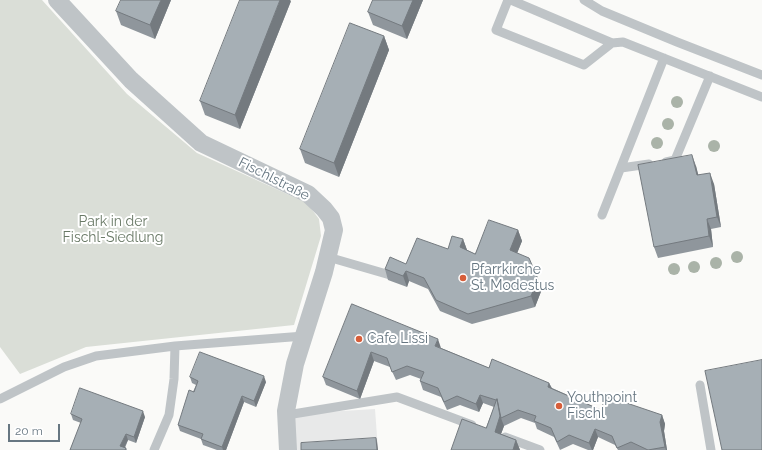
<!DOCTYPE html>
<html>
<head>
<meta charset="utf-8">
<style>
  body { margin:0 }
  #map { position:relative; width:762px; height:450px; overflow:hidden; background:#fafaf8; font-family:Raleway,sans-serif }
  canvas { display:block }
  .scale { position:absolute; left:8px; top:424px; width:52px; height:18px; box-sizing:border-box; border:2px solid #667681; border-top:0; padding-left:5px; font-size:12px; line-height:14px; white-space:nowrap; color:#667681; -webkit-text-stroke:3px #fff; paint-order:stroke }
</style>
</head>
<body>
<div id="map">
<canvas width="762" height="450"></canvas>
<div class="scale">20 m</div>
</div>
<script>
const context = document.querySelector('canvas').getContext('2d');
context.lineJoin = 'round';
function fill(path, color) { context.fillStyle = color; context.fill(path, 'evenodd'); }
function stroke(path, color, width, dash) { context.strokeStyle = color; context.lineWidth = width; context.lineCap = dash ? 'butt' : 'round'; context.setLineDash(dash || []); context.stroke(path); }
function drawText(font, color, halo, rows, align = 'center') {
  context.font = font + ' Raleway,sans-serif'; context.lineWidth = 4; context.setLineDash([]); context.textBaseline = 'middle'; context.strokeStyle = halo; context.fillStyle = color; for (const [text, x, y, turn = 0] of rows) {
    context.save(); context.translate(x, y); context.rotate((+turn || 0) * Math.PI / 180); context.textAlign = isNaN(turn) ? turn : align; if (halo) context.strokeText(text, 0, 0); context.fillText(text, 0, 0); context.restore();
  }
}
const built = new Path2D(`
  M375,409L378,450H295L293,414Z`);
const green = new Path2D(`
  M0,0H42L127,94L197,153L307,203L319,219L321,236L294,325L86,347L20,374L0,347Z`);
const lane = new Path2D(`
  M508,0L496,30L584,65L612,43
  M511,0L612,43L623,42L762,97
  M584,0L602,11L677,42L762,75
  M666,162L675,160L710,76
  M621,168L649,164
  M602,215L664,58
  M328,257L390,275
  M700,385L711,450
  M0,399L64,367L96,356L175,346L304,336
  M286,418L293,414L397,397L472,425
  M505,437L540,450
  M154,450L169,415L174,379L175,346`);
const street = new Path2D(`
  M57,0L131,80L201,143L308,194L324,209L331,218L334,230L324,272L295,364L286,411L288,450`);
const trees = [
  [677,102],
  [668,124],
  [657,143],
  [714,146],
  [737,257],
  [716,263],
  [694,267],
  [674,269]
];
const wall = new Path2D(`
  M171,0L155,39L121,25L116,11Z
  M373,0H423L407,39L373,25L368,12Z
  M291,1L240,129L205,115L200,101Z
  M384,36L389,50L339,177L305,163L300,149Z
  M696,166L698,175L714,184L721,227L711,229L713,247L658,258L654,247Z
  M518,230L522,241L517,253L542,289L535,307L472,324L440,311L428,289L409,281L407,287L388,280L385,269L406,264L448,249L463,239L467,250L475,254Z
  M352,304L441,348L489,368L549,383L552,388L601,410L662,415L665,424L664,431L667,450H618L615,445L598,437L593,450H588L573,444L560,450L554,437L537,429L535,423L521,418L504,426L501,434L516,440L520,450H451L486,428L494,407L483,403L479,412L460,405L447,410L441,397L423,390L420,381L421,379L410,375L396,380L390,367L374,361L360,399L326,385L323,377Z
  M190,377L266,382L256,407L244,402L226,450H217L203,445L201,439L180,431L178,425L196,385L192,383Z
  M71,414L145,417L136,443L128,440L125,448H126L127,450H70L81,423L73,420Z`);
const shadedWall = new Path2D(`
  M161,0H171L155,39L150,25Z
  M280,0H290L291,1L240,129L235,115Z
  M413,0H423L407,39L402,26Z
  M384,36L389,50L339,177L334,163Z
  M692,155L696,166L701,185L697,175Z
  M710,173L714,184L721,227L717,217Z
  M707,219L711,229L713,247L709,236Z
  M518,230L522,241L514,261L510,250Z
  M463,239L467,250L463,258L460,247Z
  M406,271L409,281L407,287L403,276Z
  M538,279L542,289L535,307L531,296Z
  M438,339L441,348L435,346Z
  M371,352L374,361L360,399L357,391Z
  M264,376L266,382L256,407L254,401Z
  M549,383L553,391L548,387Z
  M480,395L483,403L479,412L476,404Z
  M242,396L244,402L226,450H223L222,447Z
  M497,399L501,418L504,426L498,442L495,432Z
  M143,411L145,417L136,443L134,437Z
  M662,415L665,424L664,431L667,450H666L665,447L660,422Z
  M595,429L598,437L593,450H592L589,443Z
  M126,434L128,440L123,450L120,446Z
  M376,438L377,441L378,450H377Z
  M516,440L520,450H513Z`);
const building = new Path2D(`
  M121,0H161L150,25L116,11Z
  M240,0H280L235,115L200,101Z
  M373,0H413L402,26L368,12Z
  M350,23L384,36L334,163L300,149Z
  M692,155L697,175L710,173L717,217L707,219L709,236L654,247L638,165Z
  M489,220L518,230L510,250L529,258L538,279L531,296L468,314L436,300L424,278L406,271L403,276L385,269L390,257L406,264L417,238L448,249L452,236L463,239L460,247L475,254Z
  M352,304L438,339L435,346L489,368L492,359L549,383L548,387L601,410L606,396L662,415L660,422L665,447L648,450L631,442L617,448L612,436L595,429L589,443L569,435L557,442L551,428L534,421L536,416L518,410L501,418L497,399L496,400L480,395L476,404L457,396L444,402L438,388L420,381L424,372L407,366L392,372L387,358L371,352L357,391L323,377Z
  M200,352L264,376L254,401L242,396L222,447L201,439L203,434L178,425L189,390L194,392L198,381L190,377Z
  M762,360V450H722L705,371Z
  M80,388L143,411L134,437L126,434L120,446L126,448L125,450H70L82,419L71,414Z
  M497,399L500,416L495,432L516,440L513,450H451L462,419L486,428Z
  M376,438L377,450H301V443Z`);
const markers = [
  [463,278,4,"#d75e3a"],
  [359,339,4,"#d75e3a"],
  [559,406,4,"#d75e3a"]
];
const streetNames = [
  ["Fischlstraße",274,179,27]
];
const parkNames = [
  ["Park in der",113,222],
  ["Fischl-Siedlung",113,238]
];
const poiNames = [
  ["Pfarrkirche",471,270],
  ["St. Modestus",471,286],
  ["Cafe Lissi",367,339],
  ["Youthpoint",567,398],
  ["Fischl",567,414]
];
fill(built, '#e8e9e9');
fill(green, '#daded7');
stroke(lane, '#bfc4c7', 9);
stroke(street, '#bfc4c7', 18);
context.fillStyle = '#aab3a8';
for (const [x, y] of trees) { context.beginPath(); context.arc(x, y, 6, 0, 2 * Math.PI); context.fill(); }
fill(wall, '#8f969c');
fill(shadedWall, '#747a7f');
fill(building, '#a6afb5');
stroke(building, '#747a7f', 1);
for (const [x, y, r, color] of markers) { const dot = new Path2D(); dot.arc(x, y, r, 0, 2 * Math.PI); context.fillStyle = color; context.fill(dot); stroke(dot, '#fff', 1.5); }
drawText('14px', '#667681', '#fff', streetNames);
drawText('14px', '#697966', '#fff', parkNames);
drawText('14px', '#667681', '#fff', poiNames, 'left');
</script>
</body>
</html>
